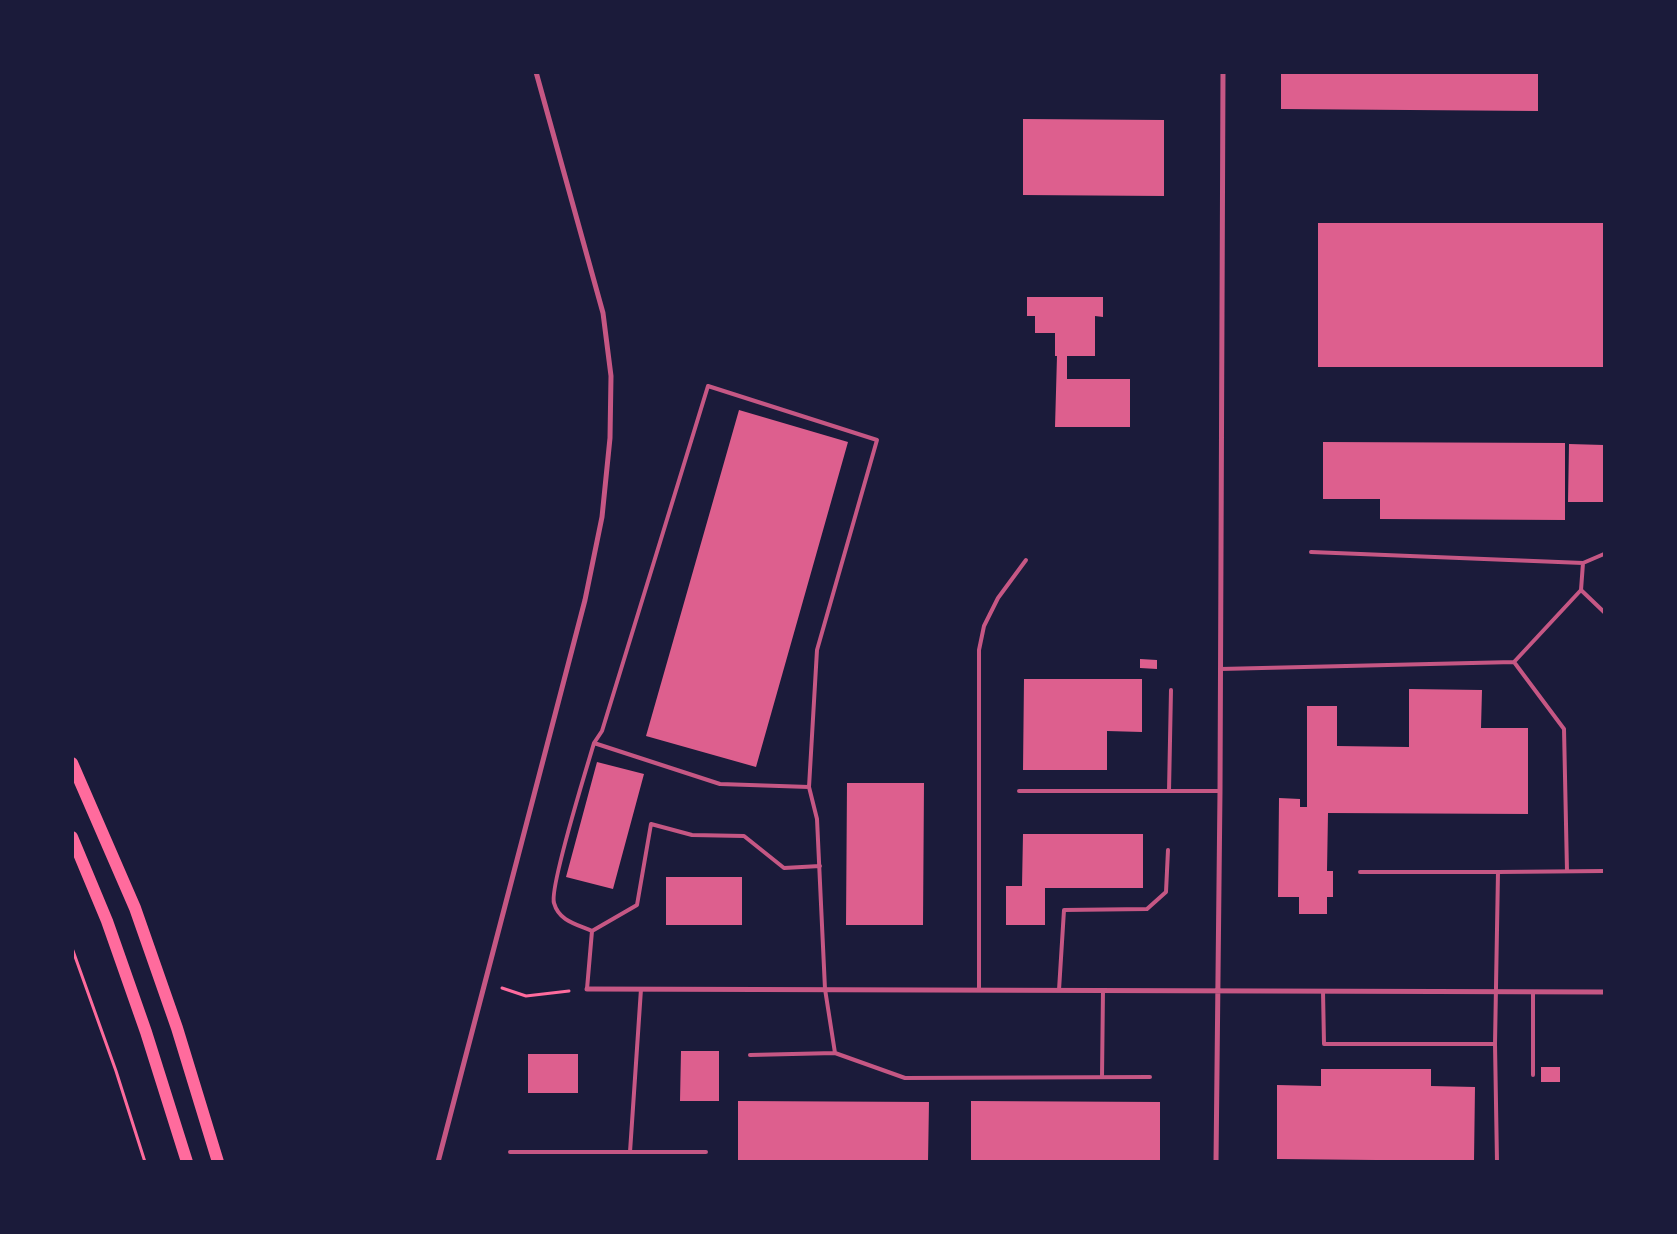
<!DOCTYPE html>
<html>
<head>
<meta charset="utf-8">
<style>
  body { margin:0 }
  #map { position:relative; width:1677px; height:1234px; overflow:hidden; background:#1b1b3a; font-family:Lato,sans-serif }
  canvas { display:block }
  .frame { position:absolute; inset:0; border:74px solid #1b1b3a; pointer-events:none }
</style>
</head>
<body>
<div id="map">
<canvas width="1677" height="1234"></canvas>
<div class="frame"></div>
</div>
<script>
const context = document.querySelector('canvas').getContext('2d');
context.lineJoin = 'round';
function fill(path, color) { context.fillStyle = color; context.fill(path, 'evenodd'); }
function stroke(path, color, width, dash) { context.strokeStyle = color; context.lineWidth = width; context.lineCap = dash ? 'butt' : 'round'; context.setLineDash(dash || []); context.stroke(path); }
const building = new Path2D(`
  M1281,72H1538V111L1281,109Z
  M1023,119L1164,120V196L1023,195Z
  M1318,223H1604V367H1318Z
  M1027,297H1103V317L1095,316V356H1067V379H1130V427H1055L1057,356H1055V333H1035V316H1027Z
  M739,410L848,442L756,767L646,736Z
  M1323,442L1565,443V520L1380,519V499H1323Z
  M1569,444L1604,445V502H1568Z
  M1140,659L1157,660V669L1140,668Z
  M1024,679H1142V732L1107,731V770H1023Z
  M1409,689L1482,690L1481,728H1528V814L1328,813L1327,871H1333V897H1327V914H1299V897H1278L1279,798L1300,799V807H1307V706H1337V746L1409,747Z
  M597,762L644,774L613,889L566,877Z
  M847,783H924L923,925H846Z
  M1023,834H1143V888H1045V925H1006V886H1022Z
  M666,877H742V925H666Z
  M681,1051H719V1101H680Z
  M528,1054H578V1093H528Z
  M1541,1067H1560V1082H1541Z
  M1321,1069H1431V1086L1475,1087L1474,1161L1277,1159V1085L1321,1086Z
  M738,1101L929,1102L928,1162H738Z
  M971,1101L1160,1102V1162H971Z`);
const path = new Path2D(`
  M72,948L116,1071L145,1162
  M502,988L526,996L569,991`);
const service = new Path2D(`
  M1311,552L1583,563L1581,590
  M1583,563L1604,554
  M1514,662L1564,729L1567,871
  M1220,669L1514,662L1581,590L1604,612
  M594,743L720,784L809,787
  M1019,791H1220
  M1169,791L1171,690
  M1498,872L1604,871
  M592,931C576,924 559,921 554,903C549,888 587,767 594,743L602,731L708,386L877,440L817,650L809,787L817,819L825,989L835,1053
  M587,989L592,931L637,905L651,824L692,835L744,836L784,868L820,866
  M979,990V650L984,626L998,598L1026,560
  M1059,990L1064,910L1147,909L1166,892L1168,850
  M1323,991L1324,1044H1495L1498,872H1360
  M1495,1044L1497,1162
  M750,1055L835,1053L905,1078L1150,1077
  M1533,1075V992
  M1102,1077L1103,990
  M510,1152H706
  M630,1152L641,989`);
const minor = new Path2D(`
  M587,989L1604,992
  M438,1162L585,600L602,517L610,438L611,376L603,313L536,72
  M1216,1162L1220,791L1223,72`);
const primary = new Path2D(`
  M72,763L135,908L177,1028L218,1162
  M72,837L107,921L146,1032L187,1162`);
fill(building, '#dd5f8e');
stroke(path, '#ff6b9d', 3);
stroke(service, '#c65784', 4);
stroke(minor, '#c65784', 5);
stroke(primary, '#ff6b9d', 12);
</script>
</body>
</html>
